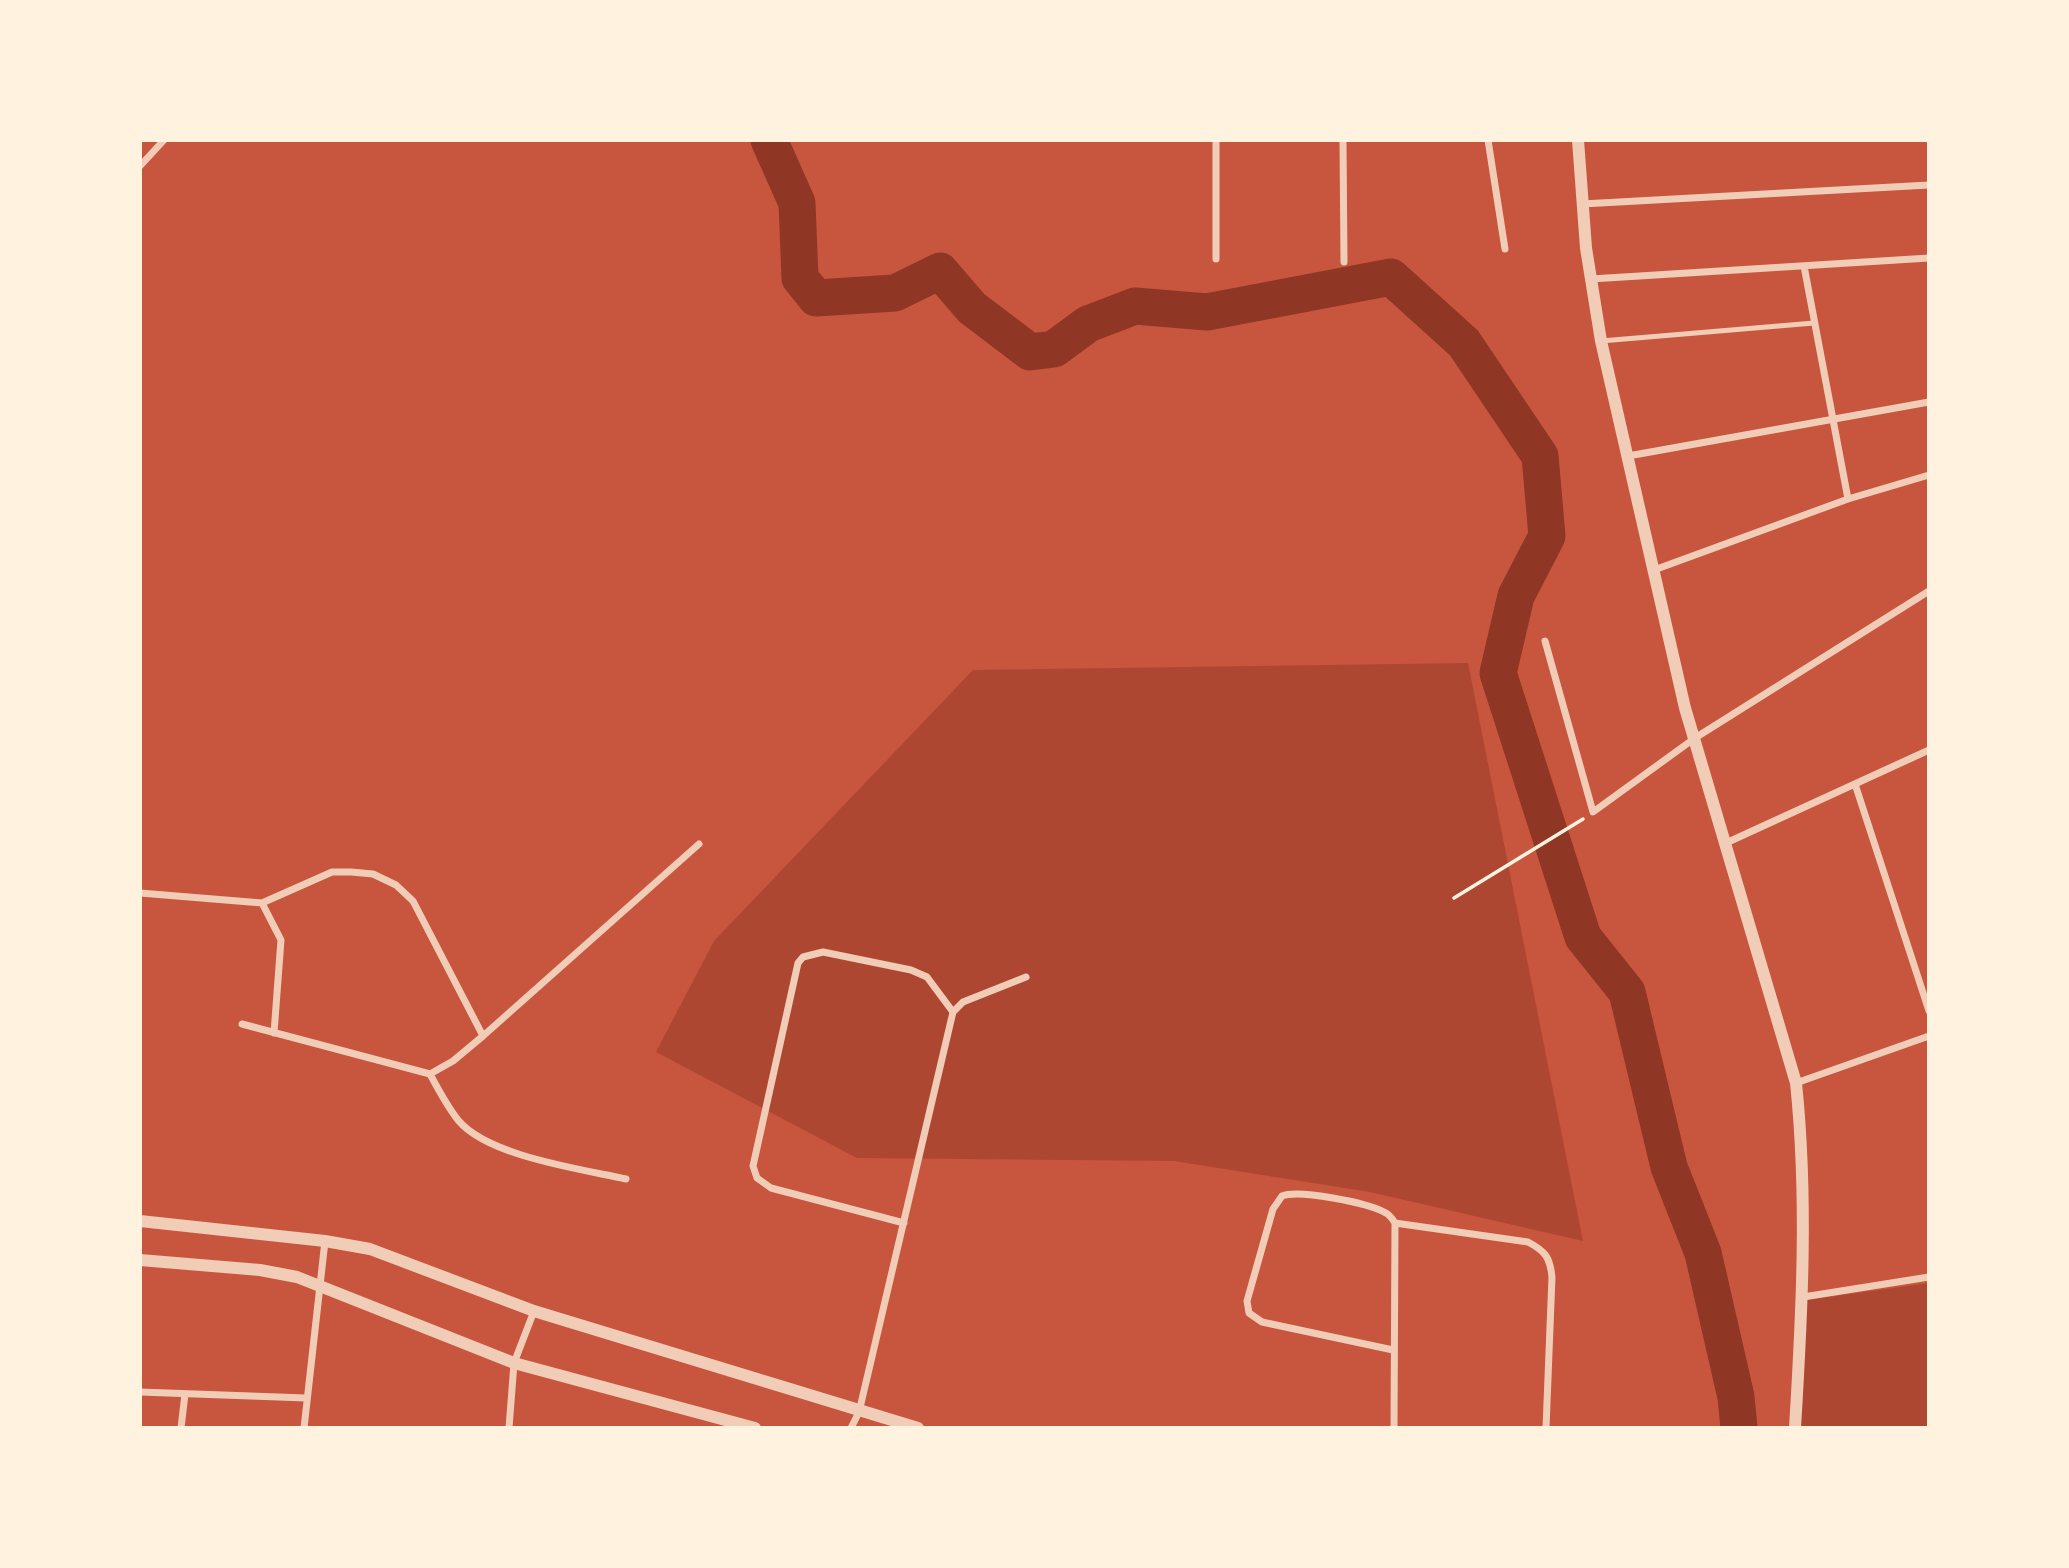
<!DOCTYPE html>
<html>
<head>
<meta charset="utf-8">
<style>
  body { margin:0 }
  #map { position:relative; width:2069px; height:1568px; overflow:hidden; background:#c8553d; font-family:"DejaVu Sans",sans-serif }
  canvas { display:block }
  .frame { position:absolute; inset:0; border:142px solid #fff3e0; pointer-events:none }
</style>
</head>
<body>
<div id="map">
<canvas width="2069" height="1568"></canvas>
<div class="frame"></div>
</div>
<script>
const context = document.querySelector('canvas').getContext('2d');
context.lineJoin = 'round';
function fill(path, color) { context.fillStyle = color; context.fill(path, 'evenodd'); }
function stroke(path, color, width, dash) { context.strokeStyle = color; context.lineWidth = width; context.lineCap = dash ? 'butt' : 'round'; context.setLineDash(dash || []); context.stroke(path); }
const green = new Path2D(`
  M1468,663L1583,1241L1370,1192L1174,1161L857,1158L656,1052L714,941L973,670Z
  M1929,1283V1428H1797L1807,1300Z`);
const river = new Path2D(`
  M769,140L797,203L800,278L816,298L895,293L940,271L972,308L1030,352L1054,349L1088,324L1135,306L1207,312L1391,277L1464,343L1540,456L1547,536L1516,596L1498,673L1583,937L1627,992L1669,1167L1703,1253L1736,1397L1739,1428`);
const path = new Path2D(`
  M1454,898L1583,819`);
const service = new Path2D(`
  M1601,341L1814,323`);
const minor = new Path2D(`
  M1343,140L1344,262
  M1488,140L1505,249
  M140,166L164,140
  M1582,204L1929,185
  M1216,259V140
  M1804,266L1848,499
  M1591,279L1929,258
  M1628,456L1929,402
  M1654,570L1848,499L1929,475
  M1545,641L1593,812L1695,738L1929,591
  M1855,784L1929,1011
  M1726,843L1929,750
  M140,893L262,903L332,872H351L373,874L396,885L413,901L483,1036
  M262,903L281,940L274,1033
  M242,1024L430,1074L453,1061L483,1036L699,844
  M430,1074C438,1089 447,1106 458,1120C487,1156 581,1169 626,1179
  M1796,1083L1929,1036
  M904,1223L771,1188L757,1178L753,1166L798,963L803,957L823,952L911,970L927,977L953,1012
  M1803,1297L1929,1277
  M1393,1350L1262,1322L1249,1313L1247,1301L1273,1209L1282,1196C1299,1189 1367,1203 1384,1212C1389,1214 1392,1218 1395,1223L1528,1242C1545,1251 1550,1257 1552,1277L1546,1428
  M140,1392L306,1398
  M181,1428L185,1394
  M304,1428L325,1241
  M509,1428L514,1363L534,1311
  M851,1428L859,1412L953,1012L963,1002L1026,977
  M1394,1428L1395,1223`);
const tertiary = new Path2D(`
  M1578,140L1586,248L1601,341L1685,708L1796,1083C1808,1198 1802,1313 1795,1428
  M140,1221L325,1241L370,1249L534,1311L918,1428
  M140,1260L260,1270L297,1277L514,1363L755,1428`);
fill(green, '#ae4732');
stroke(river, '#8f3625', 37);
stroke(path, '#fff3e0', 3.5);
stroke(service, '#f1ccb7', 5);
stroke(minor, '#f1ccb7', 7);
stroke(tertiary, '#f1ccb7', 12);
</script>
</body>
</html>
